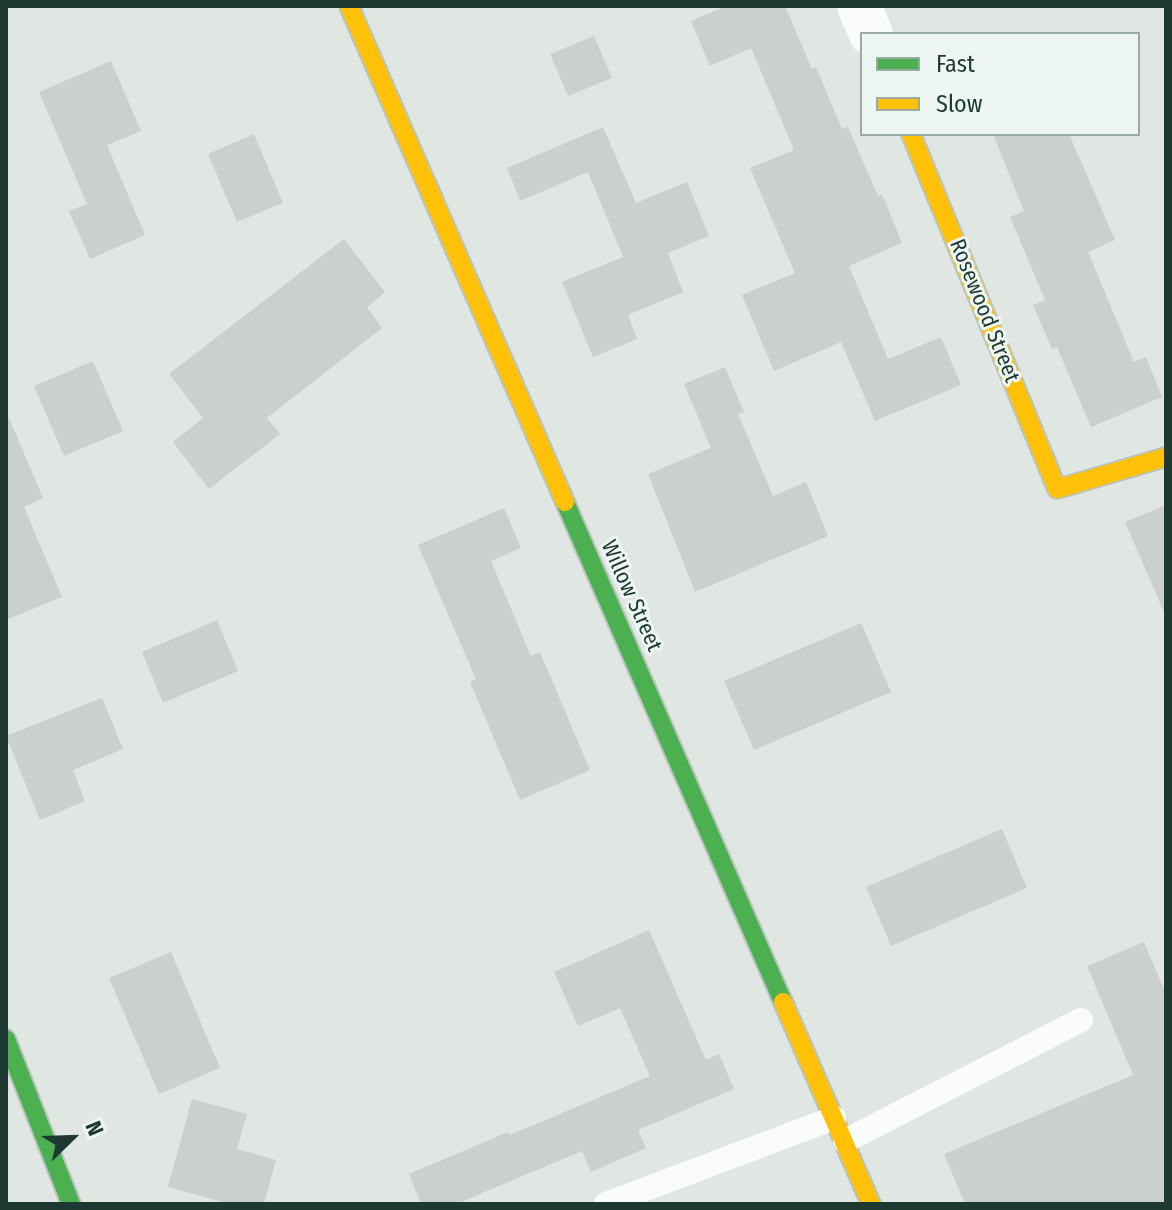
<!DOCTYPE html>
<html>
<head>
<meta charset="utf-8">
<style>
  body { margin:0 }
  #map { position:relative; width:1172px; height:1210px; overflow:hidden; background:#e0e7e3; font-family:"Fira Sans Condensed",sans-serif }
  canvas { display:block }
  .frame { position:absolute; inset:0; border:8px solid #1e3931; pointer-events:none }
  .legend { position:absolute; left:860px; top:32px; width:280px; height:104px; box-sizing:border-box; background:#edf6f1; border:2px solid #9aaaa4; margin:0; padding:10px 14px; list-style:none; font-size:24px; color:#1e3931 }
  .legend li { display:flex; align-items:center; gap:16px; height:40px }
  .legend b { width:40px; border:2px solid #9aaaa4 }
  .north { position:absolute; left:32px; top:1098px; width:80px; height:80px; -webkit-text-stroke:6px #edf6f1; paint-order:stroke; rotate:67deg; font-size:22px; font-weight:700; line-height:32px; text-align:center; color:#1e3931 }
  .north::after { content:''; display:block; margin:auto; width:28px; height:36px; background:#1e3931; clip-path:polygon(50% 0,100% 100%,50% 72%,0 100%) }
</style>
</head>
<body>
<div id="map">
<canvas width="1172" height="1210"></canvas>
<div class="frame"></div>
<ul class="legend">
<li><b style="height:10px;background:#4caf50"></b>Fast</li>
<li><b style="height:10px;background:#ffc107"></b>Slow</li>
</ul>
<div class="north">N</div>
</div>
<script>
const context = document.querySelector('canvas').getContext('2d');
context.lineJoin = 'round';
function fill(path, color) { context.fillStyle = color; context.fill(path, 'evenodd'); }
function stroke(path, color, width, dash) { context.strokeStyle = color; context.lineWidth = width; context.lineCap = dash ? 'butt' : 'round'; context.setLineDash(dash || []); context.stroke(path); }
function drawText(font, color, halo, rows, align = 'center') {
  context.font = font + ' "Fira Sans Condensed",sans-serif'; context.lineWidth = 6; context.setLineDash([]); context.textBaseline = 'middle'; context.strokeStyle = halo; context.fillStyle = color; for (const [text, x, y, turn = 0] of rows) {
    context.save(); context.translate(x, y); context.rotate((+turn || 0) * Math.PI / 180); context.textAlign = isNaN(turn) ? turn : align; if (halo) context.strokeText(text, 0, 0); context.fillText(text, 0, 0); context.restore();
  }
}
const building = new Path2D(`
  M726,6H785L812,69L816,67L842,129L848,127L878,196L882,194L902,243L849,266L888,359L941,337L961,385L875,421L841,342L774,371L742,295L795,273L750,168L794,150L751,48L710,66L691,21Z
  M594,36L612,78L568,96L550,54Z
  M111,61L141,131L107,145L145,235L90,259L69,211L87,204L39,92Z
  M603,127L636,203L687,182L709,236L668,253L683,292L628,315L637,339L593,357L562,282L623,257L588,172L520,201L507,168Z
  M254,134L283,203L237,222L208,154Z
  M993,134H1069L1115,240L1088,252L1134,362L1146,357L1162,397L1091,427L1057,347L1052,349L1033,305L1045,300L1010,217L1024,211Z
  M344,239L385,292L367,307L382,328L267,418L280,434L209,489L173,442L203,418L169,374Z
  M93,361L123,431L64,456L34,386Z
  M725,367L744,412L738,414L773,496L806,482L828,536L695,592L648,474L711,448L684,384Z
  M6,411L43,498L24,507L62,597L6,620Z
  M1166,505V617L1125,522Z
  M504,508L521,548L491,561L531,656L540,652L590,770L520,800L470,682L476,679L418,545Z
  M217,620L238,671L163,703L142,652Z
  M861,623L891,692L754,750L724,681Z
  M102,698L123,749L73,770L85,801L40,820L6,736Z
  M1002,829L1027,888L891,946L866,887Z
  M649,930L706,1060L719,1054L734,1089L638,1130L646,1148L591,1172L582,1151L456,1204H421L409,1174L508,1132L510,1135L650,1076L620,1008L578,1026L554,972Z
  M1144,942L1166,994V1204H965L944,1154L1133,1075L1087,966Z
  M171,952L220,1068L159,1094L109,978Z
  M192,1099L247,1114L237,1149L276,1160L264,1204H230L168,1187Z`);
const lane = new Path2D(`
  M845,1141L1081,1020
  M606,1204L834,1118`);
const street = new Path2D(`
  M859,6L871,34`);
const fast = new Path2D(`
  M565,502L783,1002
  M6,1039L71,1204`);
const slow = new Path2D(`
  M349,6L565,502
  M911,134L1057,489L1166,457
  M783,1002L871,1204`);
const streetNames = [
  ["Rosewood Street",984,311,68],
  ["Willow Street",631,596,66]
];
fill(building, '#cad0cd');
stroke(fast, '#b9c4bf', 22);
stroke(slow, '#b9c4bf', 22);
stroke(lane, '#fafbfb', 24);
stroke(street, '#fafbfb', 44);
stroke(fast, '#4caf50', 18);
stroke(slow, '#ffc107', 18);
drawText('22px', '#1e3931', '#edf6f1', streetNames);
</script>
</body>
</html>
